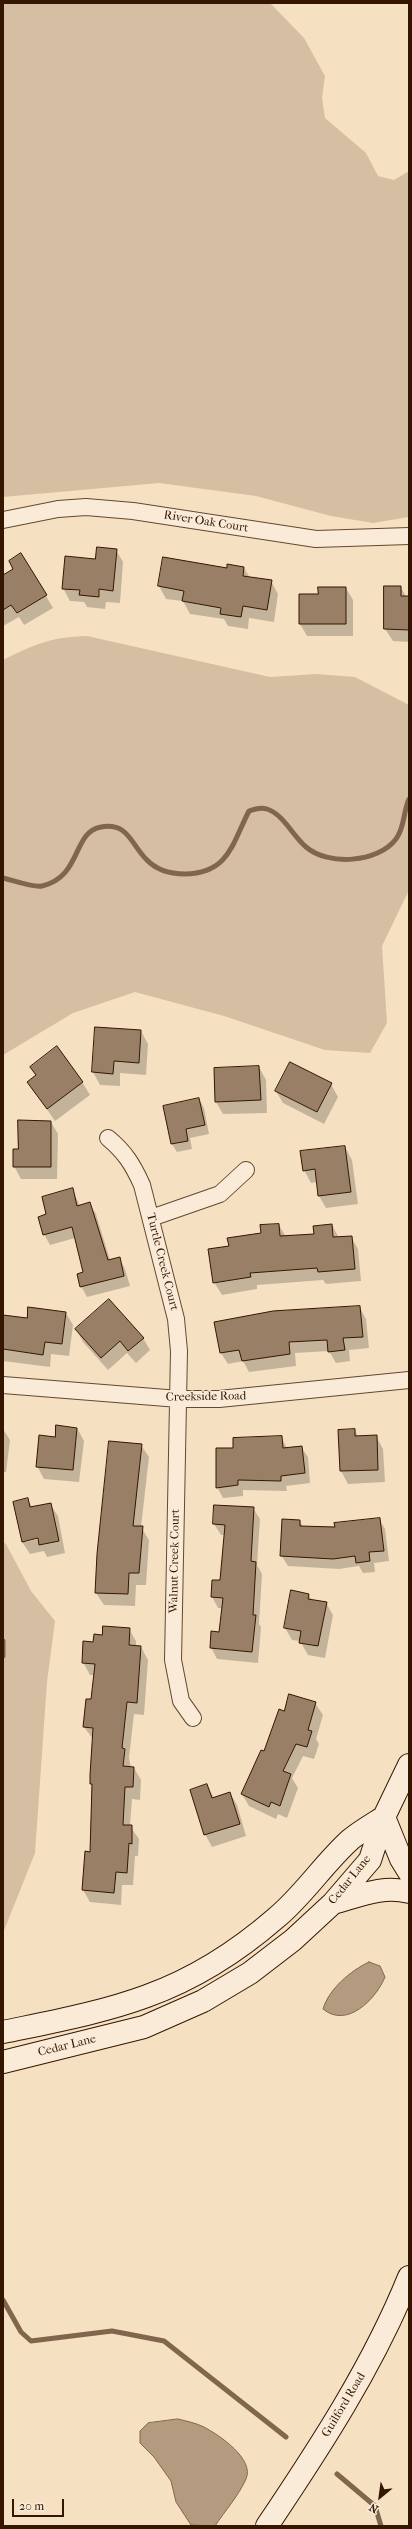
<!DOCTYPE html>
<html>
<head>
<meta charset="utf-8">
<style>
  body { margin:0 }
  #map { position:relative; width:412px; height:2529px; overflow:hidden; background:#f6e0c2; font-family:"IM FELL French Canon",serif }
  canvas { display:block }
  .frame { position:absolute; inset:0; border:4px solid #341601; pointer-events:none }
  .north { position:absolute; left:360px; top:2477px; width:40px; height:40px; -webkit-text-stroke:3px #f9ebd7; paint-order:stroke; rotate:209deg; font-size:11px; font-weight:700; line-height:16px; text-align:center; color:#341601 }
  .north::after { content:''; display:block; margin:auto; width:14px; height:18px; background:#341601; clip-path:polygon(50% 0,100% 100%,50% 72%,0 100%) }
  .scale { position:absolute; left:12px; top:2499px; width:52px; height:18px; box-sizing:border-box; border:2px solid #341601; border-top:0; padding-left:5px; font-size:12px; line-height:14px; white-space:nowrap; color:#341601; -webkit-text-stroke:3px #f9ebd7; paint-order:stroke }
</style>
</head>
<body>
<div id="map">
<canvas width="412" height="2529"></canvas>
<div class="frame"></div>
<div class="north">N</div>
<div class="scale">20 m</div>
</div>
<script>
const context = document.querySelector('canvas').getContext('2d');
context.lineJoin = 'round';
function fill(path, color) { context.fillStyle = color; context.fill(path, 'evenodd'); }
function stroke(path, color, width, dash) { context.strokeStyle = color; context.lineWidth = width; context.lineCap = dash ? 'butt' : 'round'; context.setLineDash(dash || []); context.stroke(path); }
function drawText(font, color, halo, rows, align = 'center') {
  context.font = font + ' "IM FELL French Canon",serif'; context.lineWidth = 3; context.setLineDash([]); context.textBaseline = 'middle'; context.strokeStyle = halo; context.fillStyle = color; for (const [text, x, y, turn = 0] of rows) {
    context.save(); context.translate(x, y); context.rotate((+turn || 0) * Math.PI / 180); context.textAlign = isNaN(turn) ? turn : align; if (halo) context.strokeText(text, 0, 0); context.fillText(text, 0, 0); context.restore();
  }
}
const green = new Path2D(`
  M3,3H270L304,38L325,76L322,98L325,118L366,153L378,176L394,180L409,171V517L373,523L331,516L256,496L159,483L3,497Z
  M87,636L270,677L316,674L355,677L409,705V890L382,946L387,1023L370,1053L325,1050L224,1016L135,992L73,1013L3,1055V660C35,644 51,637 87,636Z
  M3,1542L6,1544L31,1591L55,1621L47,1682L35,1853L3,1933Z`);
const water = new Path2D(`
  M369,1962L380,1966L385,1977C376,1999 347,2029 323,2009C329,1989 350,1971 369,1962Z
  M178,2419C186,2421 196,2423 204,2427C219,2435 255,2459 246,2479C239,2495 225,2511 215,2526L191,2525L176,2502L171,2481L154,2457L140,2443V2431L148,2423Z`);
const shadow = new Path2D(`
  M116,550L123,562L120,603L106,602L105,609L87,607L84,602L70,601L63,588L96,560Z
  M164,559L228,569L244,568L250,578L271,581L278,594L274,622L249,618L248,629L228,626L224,619L190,614L183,601L166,599L159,586Z
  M3,576L46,596L53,608L24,625L19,617L3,626Z
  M401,587L406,597H409V642L393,641L385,629Z
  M346,588L353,600V636H307L300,624L319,595Z
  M96,1028L141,1031L148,1044L146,1075L120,1073V1086L100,1085L93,1072Z
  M31,1067L82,1082L90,1095L55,1121L28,1082L36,1076Z
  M259,1067L266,1080L267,1113L223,1114L216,1102Z
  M331,1084L338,1097L324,1124L283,1103L276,1091Z
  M199,1099L204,1108L209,1134L190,1138L192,1149L177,1152L172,1144L164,1106Z
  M51,1122L58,1134L57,1179H21L14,1166L19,1150Z
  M345,1147L352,1160L358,1204L326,1208L319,1196L318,1182L311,1183L304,1170Z
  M72,1189L80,1206L89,1203L96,1214L110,1260L119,1258L125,1269L130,1286L87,1297L81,1286L84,1273L75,1238L50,1245L44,1234L48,1215Z
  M279,1225L286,1237L315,1235L332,1225L339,1238L351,1237L358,1249L361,1281L326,1284L323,1280L257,1285V1289L222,1295L214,1282L230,1247Z
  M360,1308L366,1319L369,1348L349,1350L350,1361L336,1363L329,1351L295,1353L296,1366L249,1372L243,1361L228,1364L221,1353L215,1323Z
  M66,1313L73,1325L69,1356L51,1354L50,1367L3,1361V1316L28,1319Z
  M76,1329L143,1338L150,1350L136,1363L127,1353L108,1370L83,1342Z
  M77,1428L84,1441L79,1482L44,1479L37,1466L56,1438Z
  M3,1429L10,1440L6,1472H3Z
  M355,1430L358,1437L376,1436L383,1449L385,1482L348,1484L341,1471L339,1431Z
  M281,1437L287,1448L301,1447L308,1457L310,1483L286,1486L287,1491L243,1490V1496L223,1498L217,1487Z
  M141,1445L149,1457L141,1527L149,1540L146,1585H136L135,1606L104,1605L96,1593Z
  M28,1500L32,1507L50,1504L58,1516L65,1553L47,1557L44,1551L30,1554L22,1542ZM42,1536L43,1538L25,1542V1540Z
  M253,1508L260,1519L257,1565L262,1574L259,1624L261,1627L258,1663L217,1659L211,1647L220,1633L222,1608H218L212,1597L221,1581L225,1535H221L214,1524Z
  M379,1519L385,1529L389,1561L374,1563L375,1572L363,1573L359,1566L339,1569L288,1566L281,1555L300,1521L303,1527L336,1529Z
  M308,1594L312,1600L326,1603L333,1615L325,1658L308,1655L300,1641L292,1640L285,1628Z
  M129,1629L136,1641V1647H141L148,1660L144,1715L134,1714L129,1758L131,1768H134L141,1780L140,1800L132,1799L130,1826L139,1839L138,1856H135L133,1885H122L121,1905L90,1902L83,1890L90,1853L93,1739L84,1727L92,1700L95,1675H90L83,1662L94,1643L103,1636Z
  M315,1703L323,1715L316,1739L319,1744L314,1759L303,1756L292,1778L298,1788L287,1818L278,1814L276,1819L249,1806L242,1794L284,1712Z
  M207,1785L214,1798L230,1793L237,1805L246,1836L212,1847L205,1834Z`);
const stream = new Path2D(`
  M3,878C12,880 34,888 42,886C82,877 72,832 101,827C128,822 131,844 146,859C156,870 171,874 185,874C229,873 232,844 249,811C254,809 261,807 267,809C283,814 293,836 306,847C328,866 378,863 396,839C405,827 403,812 409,799
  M3,1641V1656
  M3,2300L21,2332L31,2341L112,2331L164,2341L286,2437
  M337,2474L375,2506L381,2526`);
const building = new Path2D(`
  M97,547L117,549L113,591L99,589V597L79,595L80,590L62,589L65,556L95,559Z
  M21,553L47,595L17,613L11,605L3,610V575L13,569L9,561Z
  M163,557L227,568V564L244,567L243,576L272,580L267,610L243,606L241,617L220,614L221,608L182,601L184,591L158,586Z
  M384,586H401V596H409V630L384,629Z
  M318,587H346V624H299V594H318Z
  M95,1027L141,1030L139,1063L114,1061L113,1074L92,1072Z
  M57,1046L83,1082L47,1109L27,1082L36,1075L30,1067Z
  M290,1062L332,1083L317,1112L275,1091Z
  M259,1066L261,1100L215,1102L214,1068Z
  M199,1098L205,1125L186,1129L188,1141L171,1144L163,1106Z
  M18,1120L51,1121V1167H13V1149H18Z
  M345,1146L351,1192L318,1196L315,1169L303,1171L300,1151Z
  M73,1188L77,1206L90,1202L108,1260L120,1257L124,1276L80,1287L77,1274L83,1272L72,1227L43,1235L38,1217L46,1214L42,1197Z
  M279,1224L280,1236L314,1234L313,1226L332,1224L333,1237L352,1236L355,1269L318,1272L317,1268L250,1273L251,1277L213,1283L208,1249L229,1246L227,1238L261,1233L260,1225Z
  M109,1299L144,1338L128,1351L120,1341L101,1358L75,1329Z
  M360,1306L363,1337L343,1338L345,1350L328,1352L327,1340L289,1342L290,1354L242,1361L239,1350L220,1353L214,1322L273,1311Z
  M28,1307L66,1312L62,1344L45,1342L43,1355L3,1349V1315L27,1318Z
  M56,1425L77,1428L73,1470L36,1467L39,1435L55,1437Z
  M355,1429V1436L377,1435L378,1470L340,1471L338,1430Z
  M282,1436L283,1448L302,1446L305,1473L281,1476V1481L238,1480V1485L216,1488V1448H233V1438Z
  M109,1441L142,1444L133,1526H143L139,1573H129L128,1594L95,1593L97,1554Z
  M28,1498L30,1507L51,1503L59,1541L39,1545L38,1538L22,1542L13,1502Z
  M214,1505L254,1507L251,1561L256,1562L253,1615H256L252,1652L210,1648L211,1631L219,1632L223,1598L211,1597L212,1580H220L225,1525L213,1524Z
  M380,1518L384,1551L369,1552L370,1561L356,1563L355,1556L333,1559L280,1556L282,1519L300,1520V1526L335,1527L334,1523Z
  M291,1590L309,1594L308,1599L327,1602L318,1646L299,1643L301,1631L284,1628Z
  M103,1626L130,1628L129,1645L141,1646L137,1703L127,1702L122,1748L125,1749L123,1766L134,1767L133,1787H125L123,1825H132V1844L129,1843L127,1873L116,1872L114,1893L82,1890L85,1851L90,1852L92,1784H90V1775L93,1728L83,1727L86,1699H91L95,1664L82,1663L83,1641L93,1642L94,1634L102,1635Z
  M289,1694L316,1702L308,1730L312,1731L307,1747L296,1744L283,1771L291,1774L280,1806L271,1802L269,1807L241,1794L261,1750L264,1751L279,1709L284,1711Z
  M207,1784L212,1798L230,1792L240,1824L204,1835L190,1790Z`);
const minor = new Path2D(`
  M3,520L58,509L86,507L133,511L316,539L409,536
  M108,1138C125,1152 133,1165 142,1185L176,1319L179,1351L173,1660L181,1701L193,1718
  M151,1218L220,1194L246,1170
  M3,1385L179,1399H219L409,1380`);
const secondary = new Path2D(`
  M384,1817L401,1859L409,1872
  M333,1903C359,1896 383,1885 409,1892
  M3,2032C51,2022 101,2013 147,1996C194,1979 238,1951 276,1918C304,1895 324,1863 351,1839C361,1831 373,1824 384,1817
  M3,2062L144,2027L203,2001L250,1973L293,1940L333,1903L370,1860L384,1817L409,1765
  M267,2526C320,2447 373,2366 409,2277`);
const streetNames = [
  ["River Oak Court",206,522,9],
  ["Turtle Creek Court",162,1262,76],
  ["Creekside Road",206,1397,-1],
  ["Walnut Creek Court",175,1561,-89],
  ["Cedar Lane",350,1880,-51],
  ["Cedar Lane",67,2046,-14],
  ["Guilford Road",344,2405,-59]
];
fill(green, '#d5bea1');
fill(water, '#b49b80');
stroke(water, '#81664d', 1);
fill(shadow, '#0003');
stroke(stream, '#81664d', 5);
fill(building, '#997f65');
stroke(building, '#341601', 1);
stroke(minor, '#644831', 18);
stroke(secondary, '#341601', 24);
stroke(minor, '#f9ebd7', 16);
stroke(secondary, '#f9ebd7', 22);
drawText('12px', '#341601', '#f9ebd7', streetNames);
</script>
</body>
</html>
